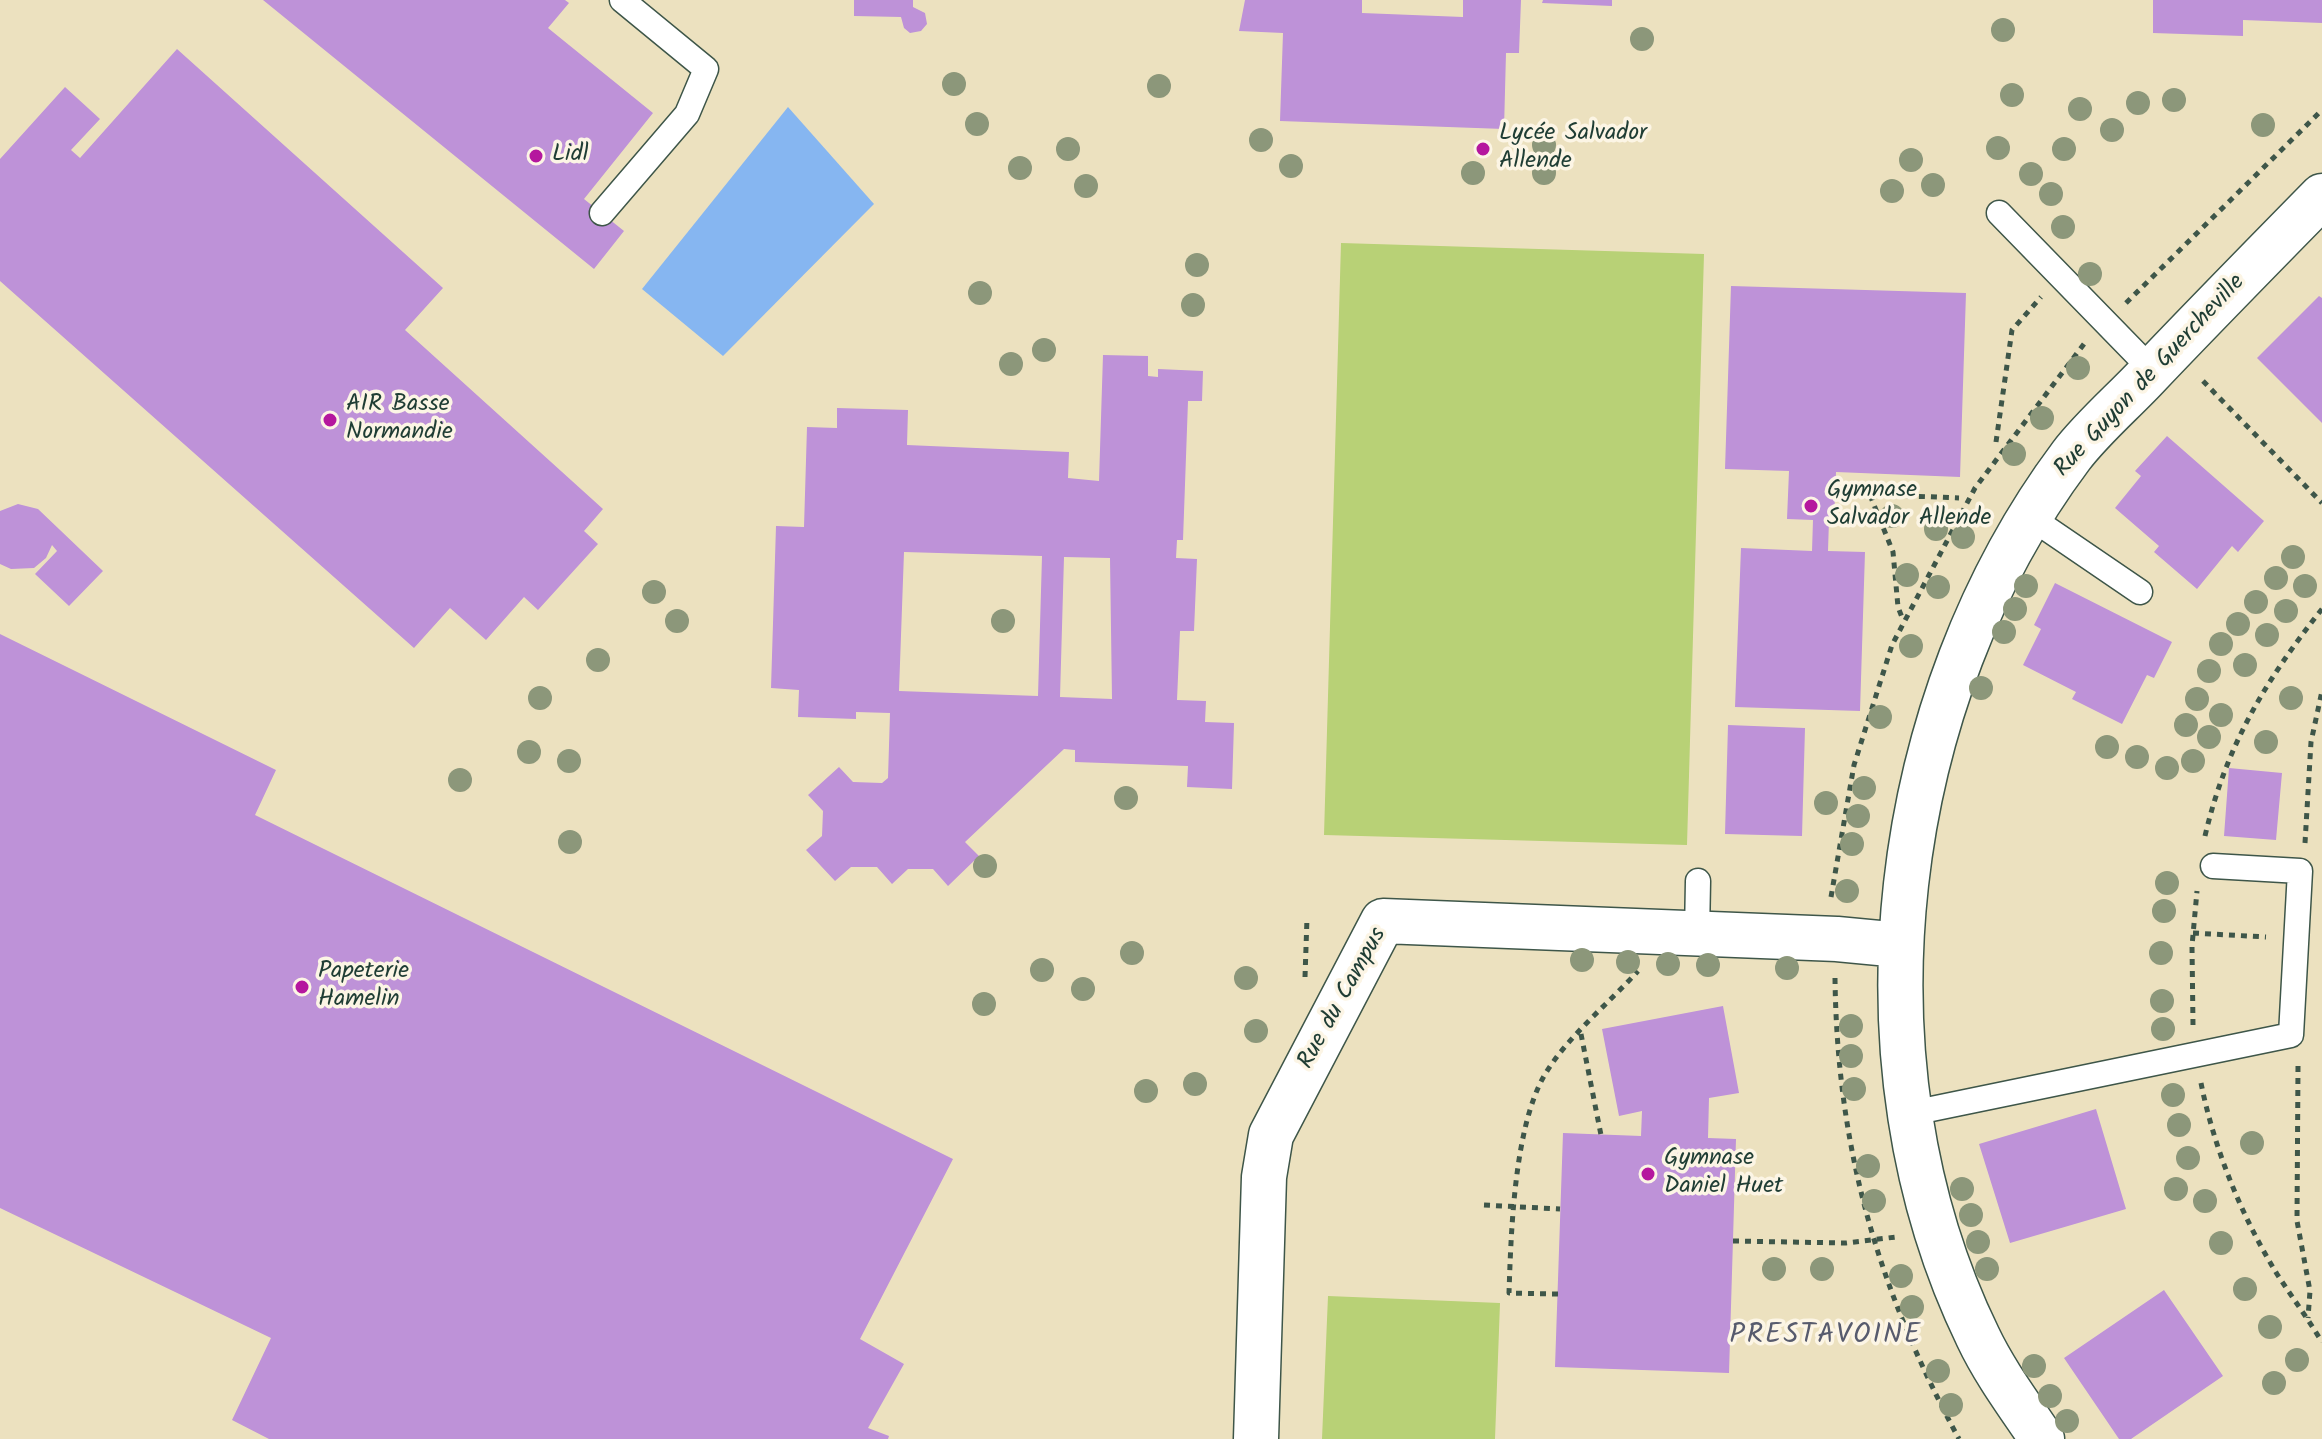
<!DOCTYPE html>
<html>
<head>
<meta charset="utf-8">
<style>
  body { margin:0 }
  canvas { display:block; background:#ece1bf }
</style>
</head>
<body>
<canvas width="2322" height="1439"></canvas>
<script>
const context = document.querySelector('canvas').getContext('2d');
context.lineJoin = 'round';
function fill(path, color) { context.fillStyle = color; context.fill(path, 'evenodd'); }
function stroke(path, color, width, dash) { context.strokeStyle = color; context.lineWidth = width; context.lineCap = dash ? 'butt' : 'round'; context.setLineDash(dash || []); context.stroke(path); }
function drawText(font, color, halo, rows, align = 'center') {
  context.font = font + ' Kalam,sans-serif'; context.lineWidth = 7; context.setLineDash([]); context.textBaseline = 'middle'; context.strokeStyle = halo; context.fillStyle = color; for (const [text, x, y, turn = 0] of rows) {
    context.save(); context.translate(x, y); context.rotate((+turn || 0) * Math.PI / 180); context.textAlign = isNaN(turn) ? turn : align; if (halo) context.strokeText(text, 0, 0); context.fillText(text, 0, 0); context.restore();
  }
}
const green = new Path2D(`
  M1341,243L1704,254L1687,845L1324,835Z
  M1328,1296L1500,1303L1495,1439H1322Z`);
const water = new Path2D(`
  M788,107L874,204L723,356L642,289Z`);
const building = new Path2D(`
  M263,0H565L569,3L548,28L653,113L584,199L624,231L594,269Z
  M854,0H913V7L925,13L927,24L921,31L910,33L904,28L901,17L854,16Z
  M1245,0H1362V13L1463,17V0H1521L1519,53H1506L1504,129L1280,121L1283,33L1239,31Z
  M1543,0H1612V6L1542,3Z
  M2153,0H2322V23L2243,20V36L2153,33Z
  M177,49L443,288L405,330L603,509L584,531L598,544L538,610L524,597L486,640L450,608L414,648L0,281V159L65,87L100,119L71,150L80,158Z
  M1731,286L1966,293L1960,477L1836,472L1834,520H1829L1828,551L1865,552L1860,711L1735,707L1741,548L1812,551L1813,520L1787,519L1789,471L1725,469Z
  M2319,296L2322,298V423L2257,358Z
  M1103,355L1148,356V376L1158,377V369L1203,371L1202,401H1188L1183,540H1177L1176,558L1197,559L1194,631H1180L1177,700L1206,701L1205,722L1234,723L1232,789L1187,787L1188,766L1075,762V750L1064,749L965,842L979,856L948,886L933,869H908L892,884L877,867H851L835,881L806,850L822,836L823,811L808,795L839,767L853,782L882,783L888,778L890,713L856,712V719L798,717L799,690L771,688L776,526L804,527L807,427L837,428V408L908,410L907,445L1069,452L1068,478L1099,481ZM904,552L1042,556L1038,696L899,691ZM1064,557L1110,558L1112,699L1060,697Z
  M2167,436L2264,521L2238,552L2232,546L2197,589L2154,552L2159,546L2115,508L2141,476L2135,471Z
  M18,504L38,509L103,571L69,606L35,574L57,551L52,545L46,558L34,568L11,569L0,564V511Z
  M2055,583L2172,642L2154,678L2147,675L2122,724L2072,699L2076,692L2023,665L2041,629L2034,625Z
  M0,634L276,770L255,815L953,1159L860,1339L904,1364L868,1428L889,1436L888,1439H269L232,1420L271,1338L0,1208Z
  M1728,725L1805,728L1802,836L1725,834Z
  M2229,768L2282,773L2276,840L2224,836Z
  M1723,1006L1739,1093L1709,1098L1708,1138L1736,1139L1729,1373L1555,1367L1563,1133L1641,1136L1642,1111L1619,1116L1602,1029Z
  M2096,1109L2126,1209L2010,1243L1979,1144Z
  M2164,1290L2223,1376L2131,1439H2119L2064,1358Z`);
const path = new Path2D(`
  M2126,303L2322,110
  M2203,381L2322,503
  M1996,442L2012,330L2041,297
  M1835,493L1959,498
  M1870,495L1893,552L1898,607L1903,620
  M2205,836C2226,746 2265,681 2322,609
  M2305,843L2311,742L2322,691
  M1831,897L1854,765L1892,645L1975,488L2084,344
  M2193,933L2266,937
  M1305,977L1307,918
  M1835,978C1837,1149 1878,1289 1959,1439
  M2193,1025L2192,946L2197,891
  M1581,1034L1601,1135
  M2298,1066L2297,1221L2310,1291L2308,1318
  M2201,1083C2214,1149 2242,1217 2277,1274C2292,1297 2308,1319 2322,1342
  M1484,1205L1560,1209
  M1733,1241L1846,1243L1896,1237
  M1558,1294L1509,1293C1511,1233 1514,1129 1544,1076C1566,1038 1608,1004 1638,971`);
const service = new Path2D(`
  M602,213L687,114L706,69L622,0
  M1999,213L2153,371
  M2030,517L2140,592
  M1697,934L1698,881
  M1912,1113L2291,1035L2300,871L2213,866`);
const minor = new Path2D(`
  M1256,1439L1264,1177L1271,1135L1383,921L1837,939L1900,945
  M2042,1439C2020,1406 1995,1373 1978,1337C1844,1062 1889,699 2071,456C2093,427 2124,401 2149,374C2206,314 2264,255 2322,196`);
const trees = [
  [2003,30],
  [1642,39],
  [954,84],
  [1159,86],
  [2012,95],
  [2174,100],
  [2138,103],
  [2080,109],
  [977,124],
  [2263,125],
  [2112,130],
  [1261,140],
  [1544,145],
  [1998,148],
  [1068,149],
  [2064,149],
  [1911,160],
  [1291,166],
  [1020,168],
  [1473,173],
  [1544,173],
  [2031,174],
  [1933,185],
  [1086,186],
  [1892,191],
  [2051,194],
  [2063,227],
  [1197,265],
  [2090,274],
  [980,293],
  [1193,305],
  [1044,350],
  [1011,364],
  [2078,368],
  [2042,418],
  [2014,454],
  [1892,516],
  [1936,529],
  [1963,537],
  [2293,557],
  [1907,575],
  [2276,578],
  [2026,586],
  [2305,586],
  [1938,587],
  [654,592],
  [2256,602],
  [2015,609],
  [2286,611],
  [677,621],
  [1003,621],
  [2238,624],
  [2004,632],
  [2267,635],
  [2221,644],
  [1911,646],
  [598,660],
  [2245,665],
  [2209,671],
  [1981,688],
  [540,698],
  [2291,698],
  [2197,699],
  [2221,715],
  [1880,717],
  [2186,725],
  [2209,737],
  [2266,742],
  [2107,747],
  [529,752],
  [2137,757],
  [569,761],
  [2193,761],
  [2167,768],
  [460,780],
  [1864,788],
  [1126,798],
  [1826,803],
  [1858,816],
  [570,842],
  [1852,844],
  [985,866],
  [2167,883],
  [1847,891],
  [2164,911],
  [1132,953],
  [2161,953],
  [1582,960],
  [1628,962],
  [1668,964],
  [1708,965],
  [1787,968],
  [1042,970],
  [1246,978],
  [1083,989],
  [2162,1001],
  [984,1004],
  [1851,1026],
  [2163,1029],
  [1256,1031],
  [1851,1056],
  [1195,1084],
  [1854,1089],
  [1146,1091],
  [2173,1095],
  [2179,1125],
  [2252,1143],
  [2188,1158],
  [1868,1166],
  [1962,1189],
  [2176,1189],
  [1874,1201],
  [2205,1201],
  [1971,1215],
  [1978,1242],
  [2221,1243],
  [1774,1269],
  [1822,1269],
  [1987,1269],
  [1901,1276],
  [2245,1289],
  [1912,1307],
  [2270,1327],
  [2297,1360],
  [2034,1366],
  [1938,1371],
  [2274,1383],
  [2050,1396],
  [1951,1405],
  [2067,1421]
];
const markers = [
  [1483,149,8,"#b5179e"],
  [536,156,8,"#b5179e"],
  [330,420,8,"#b5179e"],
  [1811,506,8,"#b5179e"],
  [302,987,8,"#b5179e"],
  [1648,1174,8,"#b5179e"]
];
const poiNames = [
  ["Lycée Salvador",1499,135],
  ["Allende",1499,163],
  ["Lidl",552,156],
  ["AIR Basse",346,406],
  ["Normandie",346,434],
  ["Gymnase",1827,492],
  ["Salvador Allende",1827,520],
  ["Papeterie",318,973],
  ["Hamelin",318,1001],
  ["Gymnase",1664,1160],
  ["Daniel Huet",1664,1188]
];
const streetNames = [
  ["Rue Guyon de Guercheville",2151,377,-47],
  ["Rue du Campus",1344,999,-61]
];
const quarterNames = [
  ["PRESTAVOINE",1826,1337]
];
fill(green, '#b8d176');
fill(water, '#86b6f1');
fill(building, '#be92d8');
stroke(service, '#3e5649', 27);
stroke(minor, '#3e5649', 47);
stroke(path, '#3e5649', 5, [6, 6]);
stroke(service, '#fff', 24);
stroke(minor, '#fff', 44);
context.fillStyle = '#8c977a';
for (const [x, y] of trees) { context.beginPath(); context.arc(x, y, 12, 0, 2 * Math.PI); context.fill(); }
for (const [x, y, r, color] of markers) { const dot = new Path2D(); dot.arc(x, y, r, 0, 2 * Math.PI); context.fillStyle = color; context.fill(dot); stroke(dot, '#fcf5e5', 3); }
drawText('24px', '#1f3d34', '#fcf5e5', poiNames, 'left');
drawText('24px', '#1f3d34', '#fcf5e5', streetNames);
context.letterSpacing = '2px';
drawText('28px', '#575b6d', '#fcf5e5', quarterNames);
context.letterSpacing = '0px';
</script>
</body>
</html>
